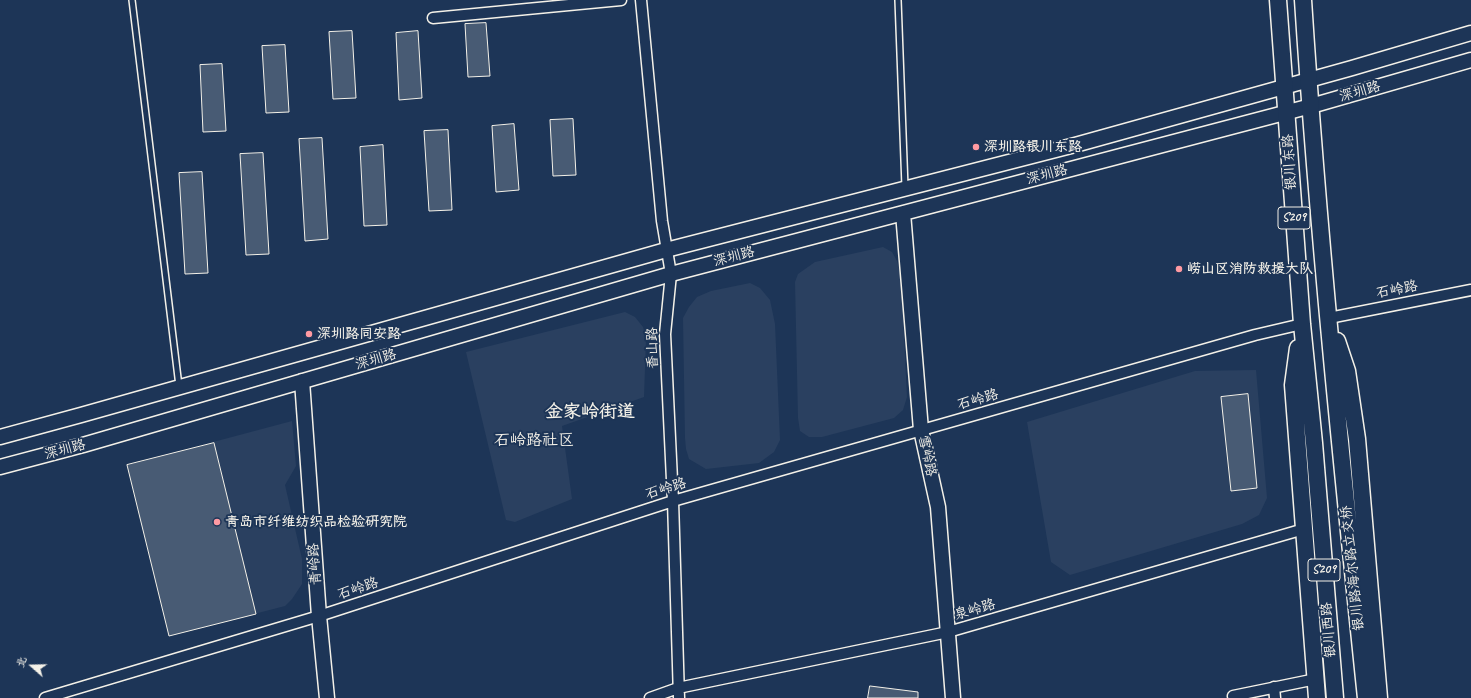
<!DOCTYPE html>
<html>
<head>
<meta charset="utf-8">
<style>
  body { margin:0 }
  #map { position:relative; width:1471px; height:698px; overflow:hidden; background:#1d3557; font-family:Caveat,"LXGW WenKai TC",sans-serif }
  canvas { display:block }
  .north { position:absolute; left:12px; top:646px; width:40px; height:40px; -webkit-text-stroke:3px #1d3557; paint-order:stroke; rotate:290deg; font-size:11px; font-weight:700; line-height:16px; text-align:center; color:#f4f1e8 }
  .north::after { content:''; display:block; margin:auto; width:14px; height:18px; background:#f4f1e8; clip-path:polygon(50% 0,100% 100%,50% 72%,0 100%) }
</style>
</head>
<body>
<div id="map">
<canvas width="1471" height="698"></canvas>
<div class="north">北</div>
</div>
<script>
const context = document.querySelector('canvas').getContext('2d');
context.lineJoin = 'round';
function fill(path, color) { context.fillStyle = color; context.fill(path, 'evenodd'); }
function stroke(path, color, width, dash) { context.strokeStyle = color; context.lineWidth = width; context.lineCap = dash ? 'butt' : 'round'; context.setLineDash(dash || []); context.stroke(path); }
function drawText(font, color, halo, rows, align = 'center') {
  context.font = font + ' Caveat,"LXGW WenKai TC",sans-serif'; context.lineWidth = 4; context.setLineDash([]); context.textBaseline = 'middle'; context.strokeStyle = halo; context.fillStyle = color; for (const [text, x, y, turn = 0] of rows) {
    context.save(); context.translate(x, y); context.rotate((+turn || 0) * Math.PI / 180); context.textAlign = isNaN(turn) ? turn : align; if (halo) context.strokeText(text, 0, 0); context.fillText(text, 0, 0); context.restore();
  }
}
const built = new Path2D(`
  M883,247L892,252L897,261L901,274L907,397L903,410L894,418L822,437H809L800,431L798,418L795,282L798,274L815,262Z
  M750,283L760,288L770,300L775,324L780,440L774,452L759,463L706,469L689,459L686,449L685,438L683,318L689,307L697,297L711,291Z
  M625,312L635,317L643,327L646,339L644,397L562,426L572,499L515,522L506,520L466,352Z
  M1256,370L1267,498L1259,515L1242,524L1070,575L1051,562L1027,422L1195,371Z
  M292,421L296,466L285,485L302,559V584L292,599L285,606L169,636L127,465Z`);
const building = new Path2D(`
  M486,23L490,76L468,77L465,24Z
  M352,31L356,98L333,99L329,32Z
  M418,31L422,98L399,100L396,33Z
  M285,45L289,112L266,113L262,46Z
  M222,64L226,131L203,132L200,65Z
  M573,119L576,175L553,176L550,120Z
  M514,124L519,190L496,192L492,126Z
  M448,130L452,210L429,211L424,131Z
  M322,138L328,239L305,241L299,139Z
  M383,145L387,225L364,226L360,147Z
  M263,153L269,254L246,255L240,154Z
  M202,172L208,273L185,274L179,173Z
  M1248,394L1257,488L1231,491L1221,397Z
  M214,443L256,614L169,636L127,465Z
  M870,686L918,692V698H868Z`);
const lane = new Path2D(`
  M132,0L179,386
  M898,0L905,187`);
const street = new Path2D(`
  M641,0L662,221L671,274L665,334L673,501L679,698
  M433,18L621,0
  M1329,318L1471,290
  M1274,687L1275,698
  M1233,696L1316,679
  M45,698L319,616L673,501L1255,335L1302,324
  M650,698L678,688L948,632L1304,529`);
const secondary = new Path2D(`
  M903,213L921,430L938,507L953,698
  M302,381L319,616L327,698
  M0,437L81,415L666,250L1075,145L1352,68L1471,33
  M0,467L83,445L671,274L1311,106L1471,60`);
const primary = new Path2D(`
  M1278,0L1302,324L1314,443L1335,698
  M1303,0C1318,233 1342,466 1366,698
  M1337,341L1347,371L1357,439L1379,698
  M1298,348L1293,385L1317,698`);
const markers = [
  [976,147,4,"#ff9aa2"],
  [1179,269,4,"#ff9aa2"],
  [309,334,4,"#ff9aa2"],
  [217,522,4,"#ff9aa2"]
];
const shields = [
  [1294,218,32],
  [1324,570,32]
];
const shieldNames = [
  ["S209",1294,218],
  ["S209",1324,570]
];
const streetNames = [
  ["深圳路",1360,92,-16],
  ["银川东路",1290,162,-94],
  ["深圳路",1047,175,-15],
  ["深圳路",734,257,-15],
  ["石岭路",1397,290,-11],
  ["香山路",653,348,-91],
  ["深圳路",376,360,-16],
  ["石岭路",978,400,-16],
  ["深圳路",65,450,-15],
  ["雪岭路",927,456,78],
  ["石岭路",666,489,-17],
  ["青岭路",315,564,-94],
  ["银川路海尔路立交桥",1353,568,-96],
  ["石岭路",358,589,-18],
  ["泉岭路",975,610,-16],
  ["银川西路",1329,630,-95]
];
const poiNames = [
  ["深圳路银川东路",984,147],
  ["崂山区消防救援大队",1187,269],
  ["深圳路同安路",317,334],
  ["青岛市纤维纺织品检验研究院",225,522]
];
const quarterNames = [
  ["石岭路社区",534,441]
];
const districtNames = [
  ["金家岭街道",590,412]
];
fill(built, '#2a4060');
fill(building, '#485b74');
stroke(building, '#f4f1e8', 1);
stroke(lane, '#f4f1e8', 8);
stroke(street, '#f4f1e8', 13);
stroke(secondary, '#f4f1e8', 17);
stroke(primary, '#f4f1e8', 19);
stroke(lane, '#1d3557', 5);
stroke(street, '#1d3557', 10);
stroke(secondary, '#1d3557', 14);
stroke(primary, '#1d3557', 16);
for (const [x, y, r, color] of markers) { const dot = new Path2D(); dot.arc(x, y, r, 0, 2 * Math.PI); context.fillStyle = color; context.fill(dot); stroke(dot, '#1d3557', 1.5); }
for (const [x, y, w] of shields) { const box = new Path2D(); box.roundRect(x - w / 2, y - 11, w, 22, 3); context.fillStyle = '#1d3557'; context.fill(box); stroke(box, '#f4f1e8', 1); }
drawText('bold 13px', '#f4f1e8', null, shieldNames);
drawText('14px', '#f4f1e8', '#1d3557', streetNames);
drawText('bold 14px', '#f4f1e8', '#1d3557', poiNames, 'left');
drawText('16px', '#f4f1e8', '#1d3557', quarterNames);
drawText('bold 18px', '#f4f1e8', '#1d3557', districtNames);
</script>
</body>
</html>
